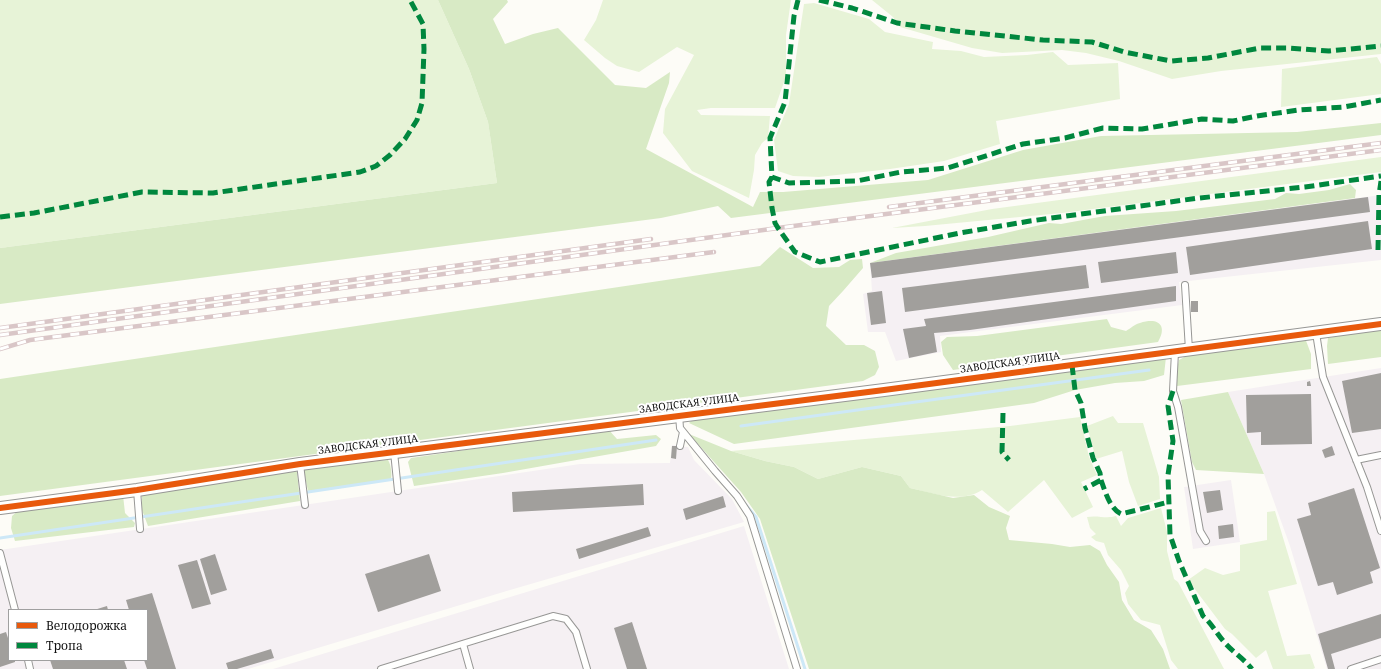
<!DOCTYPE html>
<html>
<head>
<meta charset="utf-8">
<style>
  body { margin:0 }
  #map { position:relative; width:1381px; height:669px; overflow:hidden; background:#fdfcf7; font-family:"Noto Serif",serif }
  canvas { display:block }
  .legend { position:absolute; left:8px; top:609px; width:140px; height:52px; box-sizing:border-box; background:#fff; border:1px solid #a0a0a0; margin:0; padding:5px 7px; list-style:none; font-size:12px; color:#111 }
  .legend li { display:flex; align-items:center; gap:8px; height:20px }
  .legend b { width:20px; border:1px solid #a0a0a0 }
</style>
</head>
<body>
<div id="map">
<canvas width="1381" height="669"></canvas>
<ul class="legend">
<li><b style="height:5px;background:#e8590c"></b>Велодорожка</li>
<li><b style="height:5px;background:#00873e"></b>Тропа</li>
</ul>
</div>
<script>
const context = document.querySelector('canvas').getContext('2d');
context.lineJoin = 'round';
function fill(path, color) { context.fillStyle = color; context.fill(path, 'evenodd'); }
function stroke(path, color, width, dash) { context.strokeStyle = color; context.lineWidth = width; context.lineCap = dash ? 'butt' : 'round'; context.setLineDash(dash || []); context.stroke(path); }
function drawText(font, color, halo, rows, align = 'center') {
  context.font = font + ' "Noto Serif",serif'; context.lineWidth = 4; context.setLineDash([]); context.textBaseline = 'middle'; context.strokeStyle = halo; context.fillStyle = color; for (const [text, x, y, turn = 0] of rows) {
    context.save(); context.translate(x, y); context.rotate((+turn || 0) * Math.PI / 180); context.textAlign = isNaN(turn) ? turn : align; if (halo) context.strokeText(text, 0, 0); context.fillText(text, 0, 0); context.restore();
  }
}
const industrial = new Path2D(`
  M1381,195V260L1179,282L1182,305L940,336L941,352L896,361L885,332H868L863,294L872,291L870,263Z
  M1381,368V669H1327L1290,546L1264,474L1228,392Z
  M672,445L688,447L694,460L732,499L744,522L510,590L248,669H0V550L580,464L670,463ZM9,610H147V660H9Z
  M1231,480L1240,542L1193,549L1184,487Z
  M744,526L789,669H273Z`);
const green = new Path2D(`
  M0,0H438L469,69L488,122L497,183L0,248Z
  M603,0H791L786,35V76L775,108H711L697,110L701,115L770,116L768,138L762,143L755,155L754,170L749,198L692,171L663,133L665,109L694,55L677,47L639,72L617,66L605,58L584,40L596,20Z
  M872,0H1381V54L1221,71L1172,79L1119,61L1086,53L1062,50L1002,53L972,48L900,27L893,17Z
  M814,3L869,19L885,32L933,42L932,49L961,51L984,57L1027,55L1053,52L1068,65L1118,63L1120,99L996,121L1000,144L944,161L890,169L819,177L793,176L778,171L774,140L789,104L804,4Z
  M1377,57L1381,64V94L1281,107L1282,69Z
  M1381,157V172L1062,213L925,226L892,228L992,209Z
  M1113,416L1118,423H1143L1159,477L1160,499L1138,506L1129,482L1122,451L1096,459L1087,426Z
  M1080,417L1089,457L1097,475L1081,482L1093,507L1072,518L1044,480L1008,512L982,490C960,504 933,493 910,488L901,476L862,467L818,479L794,467L765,461L731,451L1010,426Z
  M1161,508L1167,532V551L1174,579L1178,582L1224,669H1178L1171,660L1160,625L1141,620L1128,604L1125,593L1129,586L1121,570L1108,555L1104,543L1096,541L1091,537L1096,534L1090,528L1087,517C1098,515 1106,519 1116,516L1121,526L1128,518Z
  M1275,511L1297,584L1268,591L1287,656L1310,654L1315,668L1313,669H1273L1266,650L1256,658L1232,634L1225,629L1188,580L1205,568L1223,575L1240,571V545L1267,540V512Z`);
const forest = new Path2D(`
  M438,0H507L508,2L493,19L505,44L533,34L558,28L615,85L646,88L670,72L669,83L646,149L753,207L760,192H783L928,180L1023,150L1101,136L1297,132L1381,123V135L731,218L718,206L661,218L0,304V248L497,183L488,122L469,69Z
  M1350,184L1356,190L1355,198L870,263L896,253L988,237L1049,223L1061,224L1105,216L1176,211L1275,199L1286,193L1299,194L1329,190Z
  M780,247L813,268L839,267L850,260L862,259L863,268L843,291L829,306L826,326L846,345H864L875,351L879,367L875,375L863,381L0,496V379L760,266Z
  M1107,319L1111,327L1126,331C1131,328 1135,324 1140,323C1158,317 1168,325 1158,342L953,370L943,355L941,342L947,337L977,336Z
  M1381,329V357L1328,364L1327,346L1328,338Z
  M1305,338L1311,354V369L1177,386L1176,373L1179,360L1188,355Z
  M1166,357L1164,375L1144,381L1115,383L1075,390L1034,403L734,444L689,423L692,420Z
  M1228,392L1264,474L1196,470L1192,462L1181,400Z
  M608,429L617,439L656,435L661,439L656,446L503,473L414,486L408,462L411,458Z
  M689,434L731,451L765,461L794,467L818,479L862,467L901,476L910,488L953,498L974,495L989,507L1010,516L1006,528L1009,540L1052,544L1070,547L1090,545L1100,551L1107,565L1119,582L1122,600L1134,620L1151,630L1163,649L1170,669H809L760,519L741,492Z
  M388,460C391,465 392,473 391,479L308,491L304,472L305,468Z
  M293,469L297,472L300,501L148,526L142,510V495Z
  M123,495L125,513L135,523L134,527L15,541L11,528L12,516L19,510Z`);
const stream = new Path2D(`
  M741,426L1149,370
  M745,504L756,517L805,669
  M0,538L656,440`);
const building = new Path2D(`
  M1368,197L1370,212L872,278L870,263Z
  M1368,221L1372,249L1190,275L1186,247Z
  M1176,252L1178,273L1101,283L1098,262Z
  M1086,265L1089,288L905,312L902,288Z
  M1176,286V301L970,330L934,333L937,352L909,358L903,329L926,326L924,319Z
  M882,291L886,323L871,325L867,293Z
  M1191,301H1198V312H1191Z
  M1381,373V429L1352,433L1342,381Z
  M1310,381L1311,386H1307V382Z
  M1311,394L1312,444L1261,445V432L1247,433L1246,395Z
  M672,446H677L676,459L671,458Z
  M1332,446L1335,455L1325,458L1322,450Z
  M643,484L644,505L513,512L512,492Z
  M1354,488L1380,568L1370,572L1373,583L1337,595L1333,582L1318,586L1297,519L1311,515L1308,503Z
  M1220,490L1223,510L1207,513L1203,492Z
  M723,496L726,507L686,520L683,509Z
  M1233,524L1234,537L1219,539L1218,526Z
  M648,527L651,536L579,559L576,549Z
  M215,554L227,590L211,595L200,559Z
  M429,554L441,591L378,612L365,574Z
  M197,560L211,604L192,609L178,565Z
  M152,593L176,669H147L144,660H147V610H129L126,600Z
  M107,606L108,610H94Z
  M1381,614V638L1331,654L1335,669H1328L1318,634Z
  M632,622L647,669H627L614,628Z
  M6,632L9,641V660H15V662L0,667V634Z
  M271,649L274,658L237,669H228L226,663Z
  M50,660H124L127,669H53Z`);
const lane = new Path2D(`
  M1185,285L1189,350
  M1316,333L1323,377L1367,487L1381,531
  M1175,352L1173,391L1178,407L1200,531L1206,541
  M679,415L680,428L715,471L737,496L750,516L797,669
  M680,446L683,432
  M394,452L398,491
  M1356,460L1381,455
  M300,464L305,505
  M137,490L140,529
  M0,553L15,610
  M463,644L470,669
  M28,660L30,669
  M381,669L553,616L566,619L576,632L587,669
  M1351,669L1381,659`);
const street = new Path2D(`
  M0,508L137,490L300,464L884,390L1381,324`);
const rail = new Path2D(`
  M889,207L1381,143
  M0,328L651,239
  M0,335L778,228L1381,150
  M0,349L30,340L714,252`);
const quiet = new Path2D(`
  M798,0L794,16L785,102L770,138L772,177L789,183L857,181L901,172L948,168L1023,144L1065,138L1103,128L1142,129L1202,119L1233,121L1257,116L1299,110L1344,107L1381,100
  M819,0L852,8L897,23L955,31L1043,40L1092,42L1124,52L1171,61L1208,58L1260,48H1288L1329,51L1381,46
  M772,177L769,182L772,208L775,223L778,228L795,252L820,262L960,233L1030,221L1199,198L1305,187L1381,176
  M0,217L34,213L142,192L213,193L360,172L376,166L390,155L405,139L417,120L422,103L424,49L423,24L410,0
  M1378,250L1379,195L1381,181
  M1072,365L1075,390L1081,403L1085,428L1093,458L1100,473L1101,480L1084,489
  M1173,391L1168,406L1173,441L1168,475L1170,535L1179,561L1203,616C1212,624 1217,634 1225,643C1233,652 1244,659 1252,669
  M1003,413L1002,452L1009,460
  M1101,480C1105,491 1110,509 1121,514L1169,502`);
const cycleway = new Path2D(`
  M0,508L137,490L300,464L884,390L1381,324`);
const streetNames = [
  ["ЗАВОДСКАЯ УЛИЦА",1010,363,-8],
  ["ЗАВОДСКАЯ УЛИЦА",689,404,-7],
  ["ЗАВОДСКАЯ УЛИЦА",368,445,-7]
];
fill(industrial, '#f5f0f3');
fill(green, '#e7f3d7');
fill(forest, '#d8eac5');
stroke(stream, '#cde8f7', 3);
fill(building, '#a19f9c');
stroke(lane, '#979795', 8);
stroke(street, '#979795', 14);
stroke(lane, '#fffffe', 6);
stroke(street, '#fffffe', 12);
stroke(rail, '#d9c6c7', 4.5);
stroke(rail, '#fff', 3, [9]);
stroke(quiet, '#00873e', 5, [10, 5]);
stroke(cycleway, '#e8590c', 6);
drawText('10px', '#111', '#fff', streetNames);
</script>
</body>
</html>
